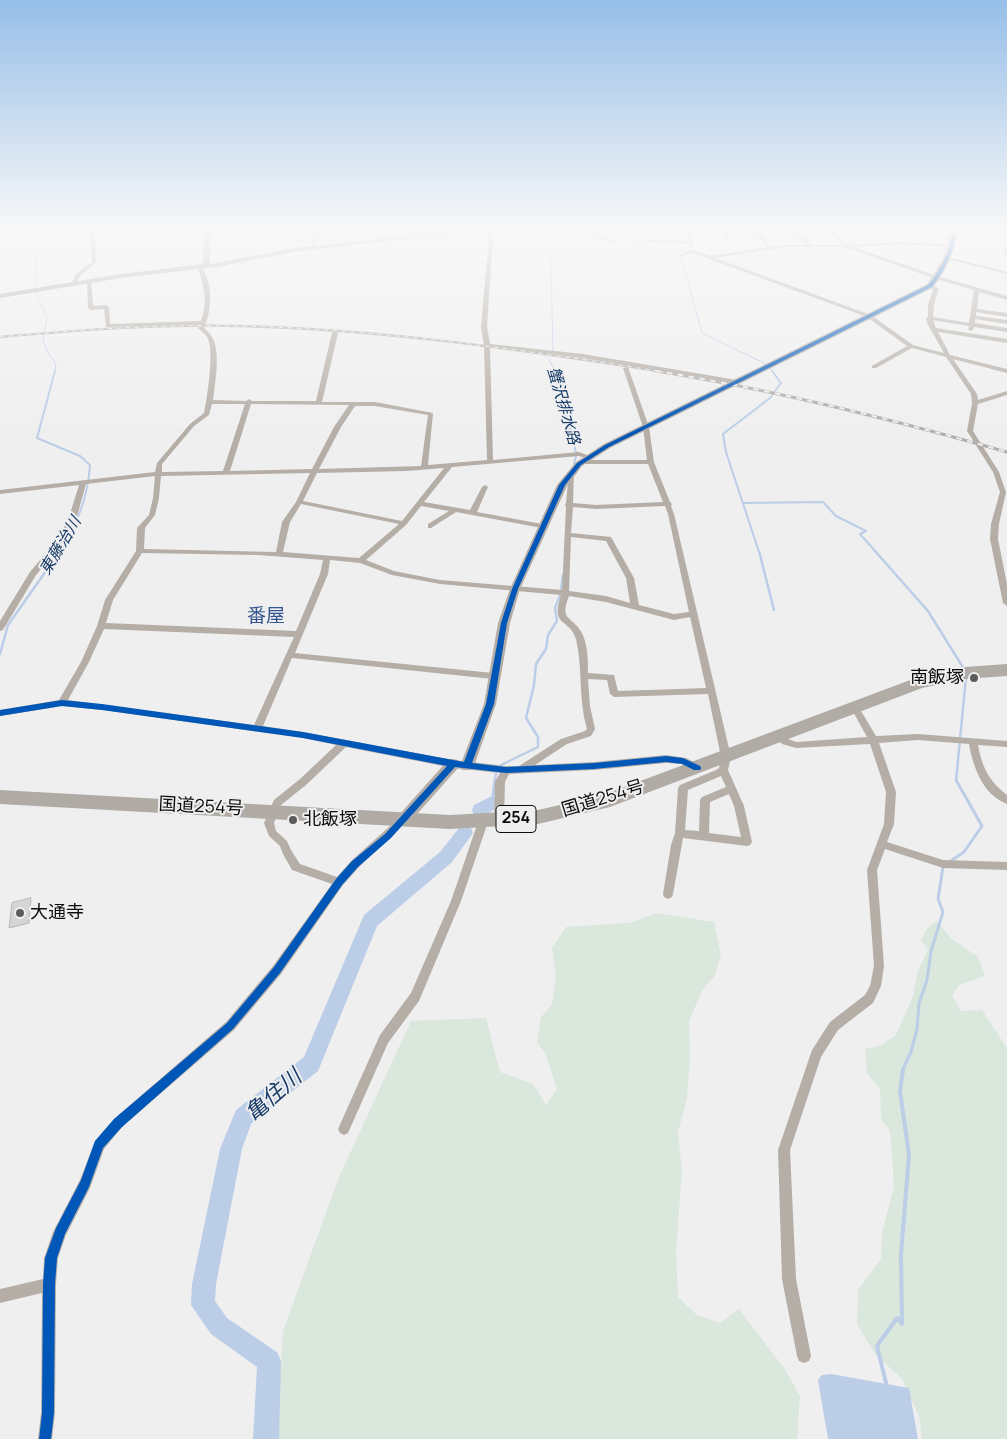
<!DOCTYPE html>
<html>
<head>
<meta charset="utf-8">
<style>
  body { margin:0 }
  canvas { display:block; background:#efeff0 }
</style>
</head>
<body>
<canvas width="1007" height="1439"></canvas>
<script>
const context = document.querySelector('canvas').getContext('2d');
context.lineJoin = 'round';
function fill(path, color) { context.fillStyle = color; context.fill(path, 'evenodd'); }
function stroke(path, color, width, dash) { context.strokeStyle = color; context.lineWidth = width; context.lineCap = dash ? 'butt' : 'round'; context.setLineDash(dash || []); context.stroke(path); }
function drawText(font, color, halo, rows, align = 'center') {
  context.font = font + ' Manrope,"Noto Sans JP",sans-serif'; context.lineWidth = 4; context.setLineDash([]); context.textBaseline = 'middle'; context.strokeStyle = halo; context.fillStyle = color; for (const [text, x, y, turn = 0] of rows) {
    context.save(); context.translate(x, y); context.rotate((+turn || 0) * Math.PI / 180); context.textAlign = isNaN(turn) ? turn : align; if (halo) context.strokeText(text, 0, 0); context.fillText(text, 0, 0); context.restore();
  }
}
const green = new Path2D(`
  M657,913L714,922L721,955L715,975L702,991L689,1021L690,1059L687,1098L678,1132L682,1171L676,1252L678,1297L697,1315L720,1323L739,1309L784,1368L800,1396L797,1439H275L283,1331L339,1177L411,1021L486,1018L500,1072L533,1084L546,1105L557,1089L545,1052L537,1043L541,1017L552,1004L556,976L552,948L566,927L629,923Z
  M936,921L952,939L978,957L985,976L959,985L952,996L961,1011L982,1010L1007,1048V1439H922L919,1416L902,1379L875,1354L857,1324L858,1290L881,1259L882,1232L894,1187L890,1131L881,1119L880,1089L867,1073L865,1049L880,1046L896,1035L913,996L918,970L928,950L921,941L926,930Z`);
const water = new Path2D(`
  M831,1374L909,1388L918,1439H828L818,1380L822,1375Z`);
const streamFar4 = new Path2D(`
  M37,230L36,294L47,317L43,341L49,355L56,363L55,372
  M550,230L553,351
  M575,230L590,234
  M605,238L677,255
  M681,257L702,333L768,365L773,372
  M549,359L555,372`);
const streamFar3 = new Path2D(`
  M55,371L37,438L80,456L90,465C88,498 77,524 59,552
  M555,371L576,452
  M574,464L576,456
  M743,503L823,502L836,516L866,531L860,534L876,552
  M759,552L726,452L723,434L770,398L781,383L772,371`);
const streamFar2 = new Path2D(`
  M759,551L774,610
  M875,551L928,611L964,669
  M561,589L563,575
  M0,654L8,625L60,551
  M501,765L538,747V737L526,718L534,685L536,664L546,649L548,635L557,621L555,608L560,595
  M495,781L496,774
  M956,781L966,677`);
const streamFar1 = new Path2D(`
  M492,803L495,780
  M949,862L964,852L982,826L956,780
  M902,1071L911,1052L917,1029L919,1003L927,980L931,951L943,912L938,899L943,867`);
const stream = new Path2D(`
  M887,1387L877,1346L897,1318L902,1324L901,1254L909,1155L900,1091L903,1070`);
const river = new Path2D(`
  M492,796L498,798L500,803L498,808L480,817L474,815L472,810L474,805Z
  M465,826L471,828L473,833L452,862L377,926L318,1071L251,1124L242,1149L216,1284L215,1301L227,1318L278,1353L281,1362L279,1439H253L257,1367L211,1334L191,1305L192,1284L220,1149L236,1110L304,1057L364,915L440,852L459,828Z`);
const building = new Path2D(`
  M31,898L29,923L9,928L12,903Z`);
const street = new Path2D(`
  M90,230H94L96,262L80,276L75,285H71V284L76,274L92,262Z
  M318,230H322L314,248L310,249Z
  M486,230H490L493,236L487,327L490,344L583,354L737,380L740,382L737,384L583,358L490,347L493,460L579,452L592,457L589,459L579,456L452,467L424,502L470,510L482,487L485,485L488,487L477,512L542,524L546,526L542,528L456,512L431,528H428V524L449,511L421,506L406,525L366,560L394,571L440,580L562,590L566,507L565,505L566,503L569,471L571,470L574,472L573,503L596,505L663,502L648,464H582L579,462L582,460H647L643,427L623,368L628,367L649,427L654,462L670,502L672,504L671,506L674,514L731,757L728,770L744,806L752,842L750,845L747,846L683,838L673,894L672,897L668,899L664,897L663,894L671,845L675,833L678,788L680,785L716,770L719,768L721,757L708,694L614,697L610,694L607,680L588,679L590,706L595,729L591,736L567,744L535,765L594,762L666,755L686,758L700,765L702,768L700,771L697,772L682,764L666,763L594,770L509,774L505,782L504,821L502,824L499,825L496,824L494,821L495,782L500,773L453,768L346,747L306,785L281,805L274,823L276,831L287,841L291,850L300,864L337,877L351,861L401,816L404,815L407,816L409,819L359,867L343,885L281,974L234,1030L122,1127L104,1149L90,1188L66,1235L58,1258L56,1284L55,1413L52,1439H38L41,1413L42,1293L0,1303V1289L43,1279L44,1258L53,1232L80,1180L95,1141L114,1119L226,1022L273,966L332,884L292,870L283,854L280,846L269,836L264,823L274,800L300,779L336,745L303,738L102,710L62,706L0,716V710L59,700L81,662L97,626L105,600L136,551L137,528L149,515L153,498L155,476L86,484L76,520L62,544L36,575L3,630L0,631V621L30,572L56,541L68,520L79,485L0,494V490L155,472L157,463L190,424L204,413C207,398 215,350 207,337C205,334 201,331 198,328L200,325L106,327L104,309L91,310L88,308L87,281L89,280L91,281L93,306L106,305L109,307L110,324L201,321C208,302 204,285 197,267L199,266C214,278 212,312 204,328C207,331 210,333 212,337C221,350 215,385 213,400L246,401L249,399L252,401H316L332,333L335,331L338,333L322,402H375L433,413L428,465L487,460L484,345L481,327L489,236ZM212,404H245L223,471L162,472V464L194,426L209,415ZM251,404L349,405L334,427L312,469L230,471ZM355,406H375L428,415L421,466L319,469L341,427ZM444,468L402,521L303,501L317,473L407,471ZM310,473L296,502L282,522L276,552L144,549L145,528L155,515L159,498L161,476ZM301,504L399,524L359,558L283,552L290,522ZM665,506L668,514L689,612L674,614L639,605L634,578L611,537L571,533L573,507L596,509ZM571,537L606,541L626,578L630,603L606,596L569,591ZM142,553L258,555L323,560L320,574L296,631L106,623L113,600ZM330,560L360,563L392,575L440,584L561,595C550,628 570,618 576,639C583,669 578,699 587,729L585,731L561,739L519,766H506L453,760L303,732L263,726L292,658L493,679L497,676L493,673L295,653L328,574ZM569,596L606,602L674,620L690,617L706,688L618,691L614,675L588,673C588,661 588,645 582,633C572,615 559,622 569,596ZM104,629L294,637L254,725L68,700L89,662ZM721,776L726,787L702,797L700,800L699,831L685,830L688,790ZM729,794L734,806L741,837L709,833L710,802Z
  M592,230H596L595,235L616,242L614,243L590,237Z
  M684,230H688L694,247H690L689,243L648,242L646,241L648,240L688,241Z
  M722,230H726L731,242H727Z
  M750,230C761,230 765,239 771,247L785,245H806L792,230H797L812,245H842L827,230H832L847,245L903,242L953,245V247H951L903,244L853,247L940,277L1007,296V300L979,292L977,309L1007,313V317L976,312V316L1007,320V324L975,319V323L1007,328V332L974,327L973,330L971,331L968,329L969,326L933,320L936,328L1007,339V343L938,332L950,355L1007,369V373L953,359L977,394L978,400L1007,391V395L978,404L973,431L999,472L1006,492L999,524L998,539L1007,584V606L1003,603L990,539L991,524L1000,492L993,472L967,431L972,403L971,394L946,357L912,348L876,368H872V366L907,346L867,317L693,253L681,256L679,255L693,250L710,256L767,247L756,234ZM785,247H845L936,279L974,290L969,323L933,317L934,304L939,289L932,285H928V287L933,290L928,304V317L926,318L927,323L944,353L913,345L871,315L715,258Z
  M1003,248L1007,249V254L1005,253Z
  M943,256L1007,272V274L943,258Z
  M855,705L858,706L876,736L918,734L1007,741V747L978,745C982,767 989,781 1007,795V804C983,795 973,767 969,744L918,740L879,743L896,792L894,824L887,842L943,860L1007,862V870L943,868L885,849L877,870L884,966L881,986L873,1003L838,1030L821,1057L790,1150L796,1279L811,1356L809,1361L804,1363L799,1361L797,1356L782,1279L778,1150L812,1050L830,1022L865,995L870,986L874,966L867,870L884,824L886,792L870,744L796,748L782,744L776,737L777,735L780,734L788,739L796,742L867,737L851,708Z
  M483,818L486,819L488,822L461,901L419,1001L388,1043L348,1133L344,1135L340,1133L338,1129L380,1035L411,993L451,901L478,822L480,819Z`);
const secondary = new Path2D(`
  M204,230H210V264L294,248L459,230H482L294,252L216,267L121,278L0,298V294L121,274L203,264Z
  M952,230H958C956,250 945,273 933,288L610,448L582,466L567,486L520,589L510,623L496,704L474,766L472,770H462L460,766L484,704L498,623L510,589L557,485L576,462L604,444L927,284L942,260Z
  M453,759L458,760L460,764L458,768L409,823L404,825L399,823L397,819L399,815L448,760Z`);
const highway = new Path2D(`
  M1007,664V676L965,679L922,688L610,807L538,824L450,829L0,804V790L450,815L538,810L603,795L913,679L965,667Z`);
const railFar1 = new Path2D(`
  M0,337C79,330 159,324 238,326C381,329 523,350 664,372`);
const rail = new Path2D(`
  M656,371C775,390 891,419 1007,452`);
const cycleway = new Path2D(`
  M953,230H957C955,249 944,272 932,287L609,447L581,465L565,485L518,589L507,623L494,704L472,763L506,767L594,763L666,756L683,758L700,766L701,768L700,770H694L682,764L666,762L594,769L506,773L455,767L391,838L358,867L342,885L280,973L233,1029L122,1127L103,1148L89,1187L65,1234L57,1258L55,1284L54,1413L51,1439H39L42,1413L43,1284L45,1258L56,1228L81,1180L95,1141L114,1119L227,1023L274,967L336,879L352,861L385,834L447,766L303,738L102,710L62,706L0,716V710L62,700L102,704L303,732L464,762L486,704L501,623L512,589L559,485L577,463L605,445L928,285C940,271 951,249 953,230Z`);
const markers = [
  [974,678,5,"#5c5c5c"],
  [293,820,5,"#5c5c5c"],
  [20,913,5,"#5c5c5c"]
];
const farWaternames = [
  ["蟹沢排水路",563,406,74],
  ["東藤治川",61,546,-59]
];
const shields = [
  [516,819,40]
];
const shieldNames = [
  ["254",516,819]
];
const poiNames = [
  ["南飯塚",964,678,"right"],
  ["北飯塚",303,820],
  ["大通寺",30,913]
];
const streetNames = [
  ["国道254号",603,799,-17],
  ["国道254号",201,807,3]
];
const neighbourhoodNames = [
  ["番屋",266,617]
];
const nearWaternames = [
  ["亀住川",274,1096,-41]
];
fill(green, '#dae7dc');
fill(water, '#bbcde7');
stroke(streamFar4, '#bbcde7', 1);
stroke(streamFar3, '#bbcde7', 2);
stroke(streamFar2, '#bbcde7', 2.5);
stroke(streamFar1, '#bbcde7', 3);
stroke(stream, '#bbcde7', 4);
fill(river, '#bbcde7');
fill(building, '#d5d5d6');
stroke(building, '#b8b8b8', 1);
fill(street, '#b5aea7');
fill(secondary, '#b4aca5');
fill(highway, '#b1aba5');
stroke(railFar1, '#b1ada9', 2.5);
stroke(rail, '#b1ada9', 3);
stroke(railFar1, '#efeff0', 1, [4.5]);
stroke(rail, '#efeff0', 2, [5.5]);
fill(cycleway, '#0057b8');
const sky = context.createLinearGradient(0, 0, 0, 432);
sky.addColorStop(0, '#96bee8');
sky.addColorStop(0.53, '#f8f8f8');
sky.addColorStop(1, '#f8f8f800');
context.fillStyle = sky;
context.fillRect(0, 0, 1007, 432);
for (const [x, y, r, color] of markers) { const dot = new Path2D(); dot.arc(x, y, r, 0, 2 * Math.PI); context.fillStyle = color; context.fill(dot); stroke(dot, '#efeff0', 2); }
drawText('italic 16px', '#183b68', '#efeff0', farWaternames);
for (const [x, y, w] of shields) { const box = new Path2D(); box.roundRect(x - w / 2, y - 13.5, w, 27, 4); context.fillStyle = '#efeff0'; context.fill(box); stroke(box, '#0d0d0d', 1); }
drawText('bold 16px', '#0d0d0d', null, shieldNames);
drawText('18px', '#0d0d0d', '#efeff0', poiNames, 'left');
drawText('18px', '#0d0d0d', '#efeff0', streetNames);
drawText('19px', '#34548d', '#efeff0', neighbourhoodNames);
drawText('italic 22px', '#183b68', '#efeff0', nearWaternames);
</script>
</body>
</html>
